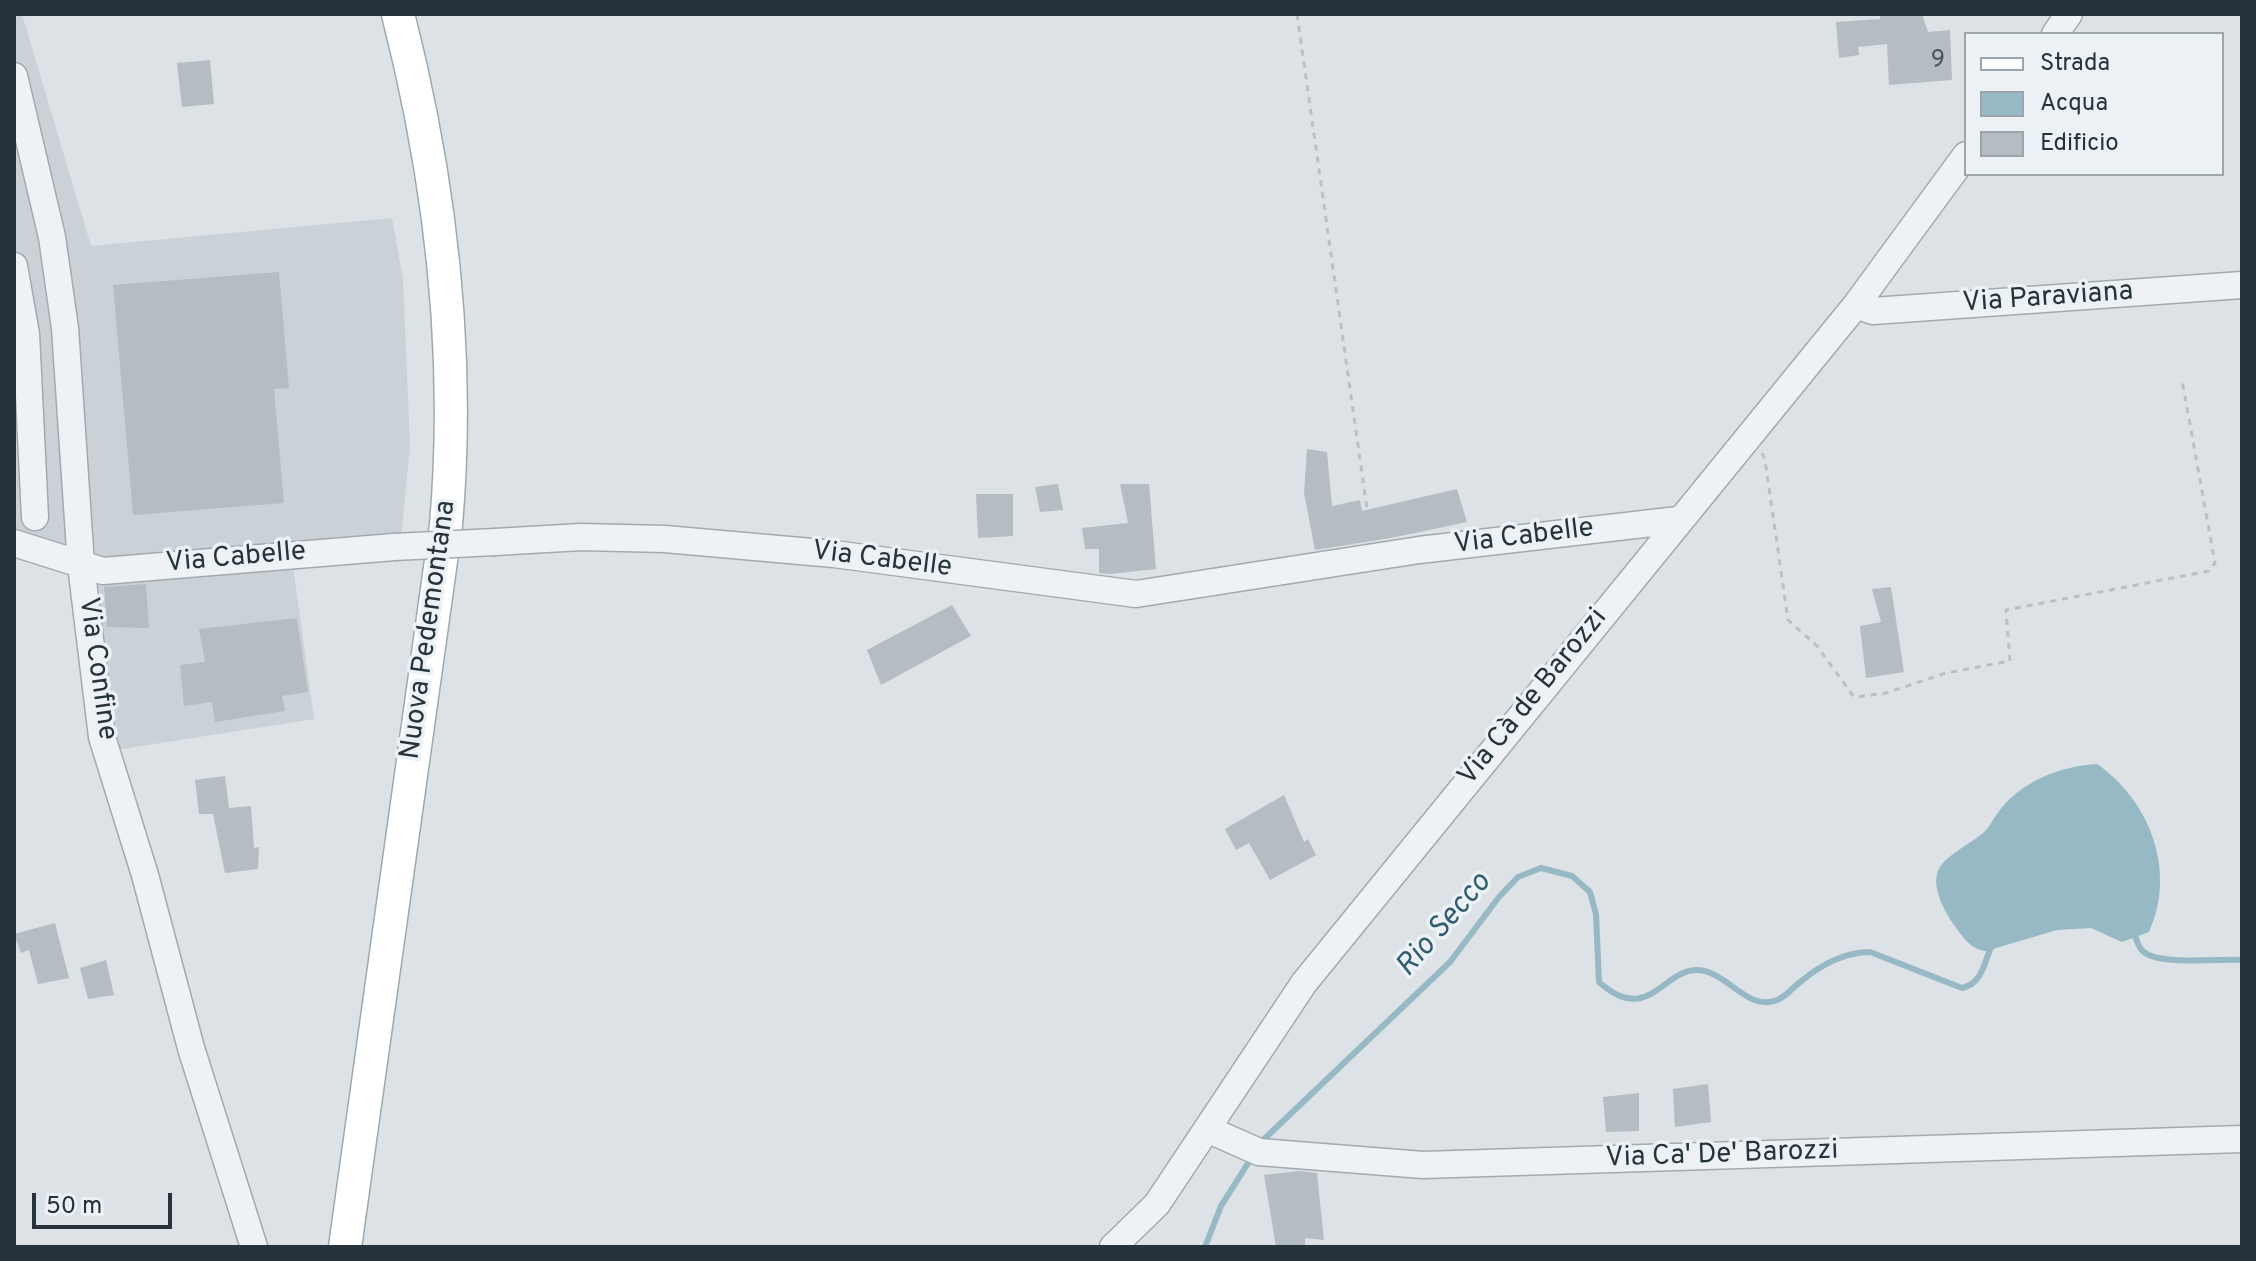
<!DOCTYPE html>
<html>
<head>
<meta charset="utf-8">
<style>
  body { margin:0 }
  #map { position:relative; width:2256px; height:1261px; overflow:hidden; background:#dce2e6; font-family:Overpass,sans-serif }
  canvas { display:block }
  .frame { position:absolute; inset:0; border:16px solid #26333b; pointer-events:none }
  .legend { position:absolute; left:1964px; top:32px; width:260px; height:144px; box-sizing:border-box; background:#ebf1f4; border:2px solid #9ca5aa; margin:0; padding:10px 14px; list-style:none; font-size:24px; color:#26333b }
  .legend li { display:flex; align-items:center; gap:16px; height:40px }
  .legend b { width:40px; border:2px solid #9ca5aa }
  .scale { position:absolute; left:32px; top:1193px; width:140px; height:36px; box-sizing:border-box; border:4px solid #26333b; border-top:0; padding-left:10px; font-size:24px; line-height:28px; white-space:nowrap; color:#26333b; -webkit-text-stroke:6px #ebf1f4; paint-order:stroke }
</style>
</head>
<body>
<div id="map">
<canvas width="2256" height="1261"></canvas>
<div class="frame"></div>
<ul class="legend">
<li><b style="height:10px;background:#fff"></b>Strada</li>
<li><b style="height:22px;background:#97b9c6"></b>Acqua</li>
<li><b style="height:22px;background:#b3bdc2"></b>Edificio</li>
</ul>
<div class="scale">50 m</div>
</div>
<script>
const context = document.querySelector('canvas').getContext('2d');
context.lineJoin = 'round';
function fill(path, color) { context.fillStyle = color; context.fill(path, 'evenodd'); }
function stroke(path, color, width, dash) { context.strokeStyle = color; context.lineWidth = width; context.lineCap = dash ? 'butt' : 'round'; context.setLineDash(dash || []); context.stroke(path); }
function drawText(font, color, halo, rows, align = 'center') {
  context.font = font + ' Overpass,sans-serif'; context.lineWidth = 7; context.setLineDash([]); context.textBaseline = 'middle'; context.strokeStyle = halo; context.fillStyle = color; for (const [text, x, y, turn = 0] of rows) {
    context.save(); context.translate(x, y); context.rotate((+turn || 0) * Math.PI / 180); context.textAlign = isNaN(turn) ? turn : align; if (halo) context.strokeText(text, 0, 0); context.fillText(text, 0, 0); context.restore();
  }
}
const built = new Path2D(`
  M14,14H22L91,246L392,218L403,279L410,446L399,559L293,566L314,719L97,753L82,560L14,541Z`);
const water = new Path2D(`
  M2097,764C2150,801 2177,871 2149,932L2122,942L2091,928L2057,930L1986,951C1971,950 1962,936 1954,925C1945,912 1933,890 1937,874C1940,859 1966,846 1978,837C1991,827 1988,826 1997,814C2019,782 2060,766 2097,764Z`);
const stream = new Path2D(`
  M2133,931C2136,937 2137,944 2141,949C2153,967 2219,958 2242,960
  M1260,1143L1450,962L1499,897L1518,877L1541,868L1572,876L1590,892L1596,914L1599,982C1648,1026 1662,970 1697,970C1725,970 1746,1010 1774,1001C1784,999 1791,989 1799,983C1819,966 1842,952 1870,952L1962,988C1984,983 1984,960 1993,943
  M1205,1247L1221,1206L1252,1157`);
const building = new Path2D(`
  M1880,14H1922L1928,32L1950,30L1952,80L1889,85L1887,44L1858,47L1859,55L1839,58L1836,22L1880,19Z
  M210,60L214,104L182,107L177,63Z
  M279,272L289,388L274,389L284,503L133,515L113,285Z
  M1307,449L1327,452L1332,506L1360,500L1362,511L1457,489L1467,522L1391,538L1315,550L1304,493Z
  M1058,484L1063,510L1040,512L1035,487Z
  M1120,484H1149L1156,569L1110,574L1099,573V549H1085L1082,528L1128,523Z
  M976,494H1013V536L978,538Z
  M146,584L149,628L107,627L104,587Z
  M1891,587L1904,672L1866,678L1860,626L1881,622L1872,589Z
  M952,605L971,636L881,685L867,650Z
  M297,618L308,692L282,696L285,711L215,722L212,702L184,706L180,665L205,662L199,629Z
  M225,776L229,808L251,806L254,848L259,847L258,869L225,873L213,814H199L195,780Z
  M1284,795L1304,842L1308,839L1316,855L1270,880L1249,843L1236,850L1225,829Z
  M55,923L69,978L38,984L29,950L21,953L14,934Z
  M106,960L114,995L88,999L80,968Z
  M1708,1084L1711,1122L1675,1127L1673,1089Z
  M1639,1093V1131L1606,1132L1603,1097Z
  M1299,1171L1317,1173L1324,1240L1305,1238V1247H1276L1264,1175Z`);
const path = new Path2D(`
  M1297,14L1371,537
  M1762,453L1765,460L1788,620L1817,646L1854,697L1886,693L1946,673L2010,661L2006,610L2209,571L2215,563L2182,380`);
const minor = new Path2D(`
  M2055,34L2069,14
  M14,76L52,237L65,328L81,565L102,737L145,875L191,1048L254,1247
  M14,266L26,334L35,517
  M1856,305L1873,311L2242,285
  M495,542L581,537L665,539L834,554L1136,594L1419,550L1678,520
  M14,543L103,571L394,547
  M1207,1129L1259,1152L1423,1165L2242,1139
  M1113,1247L1157,1204L1304,983L1856,305L1966,155`);
const major = new Path2D(`
  M345,1247L446,525C461,352 441,182 398,14`);
const minorBridge = new Path2D(`
  M394,547L495,542`);
const numberNames = [
  ["9",1938,61]
];
const streetNames = [
  ["Via Paraviana",2048,299,-4],
  ["Via Cabelle",1524,538,-7],
  ["Via Cabelle",236,559,-5],
  ["Via Cabelle",882,561,7],
  ["Nuova Pedemontana",430,630,-82],
  ["Via Confine",96,669,82],
  ["Via Cà de Barozzi",1534,698,-51],
  ["Via Ca' De' Barozzi",1722,1156,-2]
];
const waterNames = [
  ["Rio Secco",1445,926,-49]
];
fill(built, '#cad2d7');
fill(water, '#97b9c6');
stroke(stream, '#97b9c6', 6);
fill(building, '#b3bdc2');
stroke(minor, '#a2aaaf', 29);
stroke(major, '#9baab1', 35);
stroke(path, '#bac0c4', 3, [6, 6]);
stroke(minor, '#eef2f4', 26);
stroke(major, '#fff', 32);
stroke(minorBridge, '#a2aaaf', 29, []);
stroke(minorBridge, '#eef2f4', 26);
drawText('24px', '#49565d', null, numberNames);
drawText('28px', '#26333b', '#ebf1f4', streetNames);
drawText('italic 30px', '#315c6e', '#ebf1f4', waterNames);
</script>
</body>
</html>
